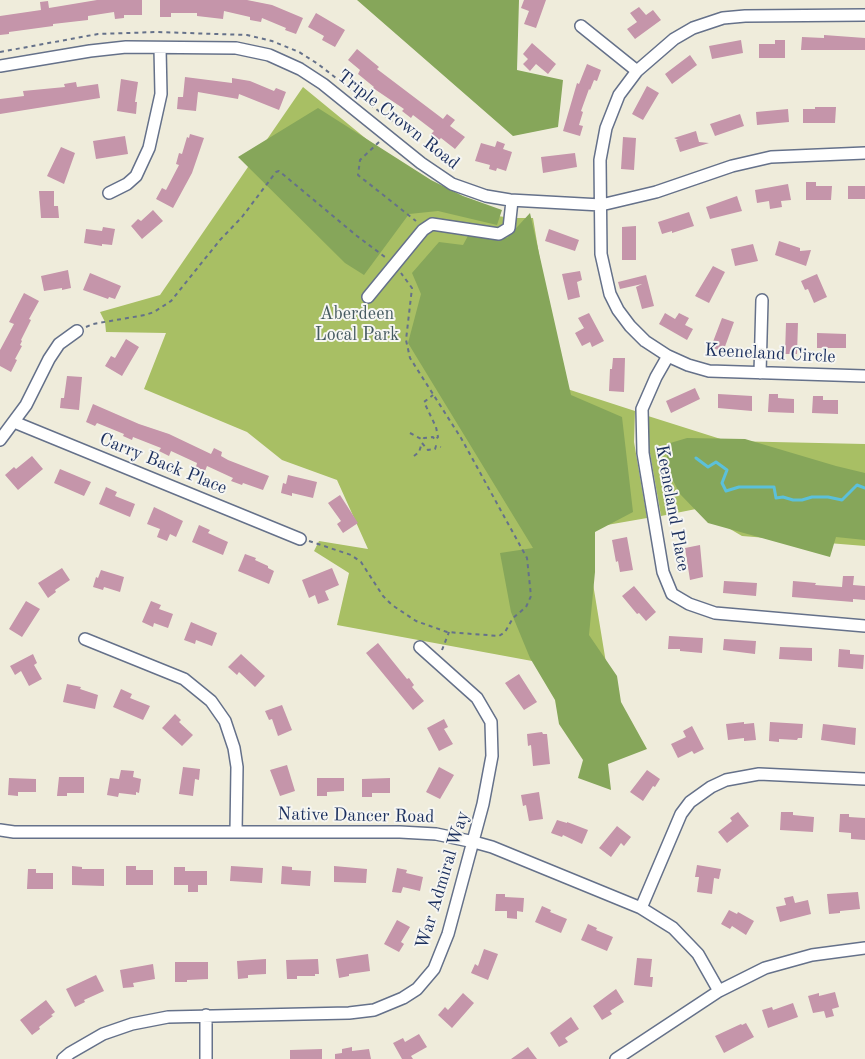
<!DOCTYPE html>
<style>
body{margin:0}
canvas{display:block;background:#efecdb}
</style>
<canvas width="865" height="1059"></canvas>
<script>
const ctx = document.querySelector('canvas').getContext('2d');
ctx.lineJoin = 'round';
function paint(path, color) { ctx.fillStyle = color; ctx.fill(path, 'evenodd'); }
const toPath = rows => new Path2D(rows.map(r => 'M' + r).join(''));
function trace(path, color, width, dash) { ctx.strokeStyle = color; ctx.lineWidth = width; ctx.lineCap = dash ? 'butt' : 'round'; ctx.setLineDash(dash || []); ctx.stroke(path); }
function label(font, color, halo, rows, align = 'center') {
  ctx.font = font + ' "Old Standard TT",serif'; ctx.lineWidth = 4; ctx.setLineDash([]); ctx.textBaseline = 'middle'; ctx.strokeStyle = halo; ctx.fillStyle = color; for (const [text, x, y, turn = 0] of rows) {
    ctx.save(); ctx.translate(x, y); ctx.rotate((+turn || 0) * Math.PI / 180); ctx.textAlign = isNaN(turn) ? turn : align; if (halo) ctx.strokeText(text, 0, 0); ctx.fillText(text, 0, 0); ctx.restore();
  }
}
const green = toPath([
 [303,87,420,183,485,214,511,218,533,218,561,387,635,411,634,442,647,518,584,529,608,675,337,625,349,573,314,551,319,541,368,549,337,480,282,460,247,432,144,389,166,333,106,332,105,322,100,312,160,295],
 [648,416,727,441,865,444,865,546,742,536,696,509,661,516,647,436]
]);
const forest = toPath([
 [357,0,519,0,517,70,563,80,558,127,513,136],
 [318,108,431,180,463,196,502,210,497,225,438,211,409,214,364,275,345,263,238,157],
 [530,213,571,395,622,417,633,512,595,532,595,572,589,635,617,676,621,702,647,749,608,764,611,790,578,778,583,760,559,724,555,700,530,658,511,612,500,553,533,548,408,343,421,294,412,273,439,242,463,245,469,234,507,238],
 [687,438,745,439,836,466,865,473,865,540,836,537,830,557,708,523,680,494,667,469,667,444]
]);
const stream = toPath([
 [696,458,708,467,716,462,727,470,722,483,726,491,739,487,774,487,776,498,783,497,793,500,802,500,812,497,828,497,842,500,857,485,865,488]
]);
const building = toPath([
 [97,0,142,0,142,15,124,15,124,18,115,19,114,12,88,16,88,20,53,24,53,26,9,32,9,34,0,35,0,16,41,10,40,2,48,1,49,8],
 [160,0,247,0,272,5,303,18,296,34,285,30,286,28,262,18,261,22,250,20,250,17,224,11,223,19,197,16,197,13,171,13,171,17,160,17],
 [524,0,546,0,536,28,524,24,529,11,521,8],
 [639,7,646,15,653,10,661,20,635,39,627,29,637,22,630,13],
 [316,13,345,30,335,47,322,40,324,36,308,27],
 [824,35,865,38,865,50,801,50,802,37,824,38],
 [741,40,743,53,712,59,709,46],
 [775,40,785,40,785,58,759,58,759,44,775,44],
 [532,43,556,64,548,74,536,64,530,71,523,64,528,59,523,54],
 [357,49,379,67,377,69,443,119,447,114,455,120,450,126,465,137,455,149,441,138,439,140,431,134,434,131,413,115,411,118,402,111,404,109,373,88,374,87,358,74,360,70,348,60],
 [690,55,697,65,672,84,665,74],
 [587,64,601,70,597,81,594,80,590,90,589,89,581,111,583,112,579,125,583,126,580,136,563,131,577,83,579,84],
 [185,77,232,83,232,78,250,81,274,91,276,88,286,92,279,110,239,94,238,99,198,92,196,111,177,109,178,97,183,97],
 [121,79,138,82,135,102,137,102,136,114,117,111],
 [76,82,77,87,98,84,100,98,0,114,0,99,24,96,23,91,65,87,64,84],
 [647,86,659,93,643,120,632,114],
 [815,107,836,107,835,123,803,123,803,109,815,109],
 [788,109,789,122,757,125,756,112],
 [740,114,744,126,715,136,710,124],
 [696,131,699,142,709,143,680,152,676,140,678,140,674,138],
 [190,134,204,138,192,173,173,208,156,199,162,188,166,190,179,165,176,164,179,153,182,154,187,137,189,138],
 [125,136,128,154,96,159,93,141],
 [623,137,636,138,634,170,621,169],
 [497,141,505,144,503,149,512,152,506,171,497,168,496,171,489,169,490,165,475,161,481,143,495,147],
 [61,147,75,153,64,184,47,176],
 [575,153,577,167,543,173,541,157],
 [806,182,816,182,816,186,832,186,831,200,806,200],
 [788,184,791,200,781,201,782,207,770,209,769,201,757,203,755,190],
 [848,186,865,186,865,199,848,199],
 [39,191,54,191,54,206,58,206,59,218,41,218],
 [737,196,742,211,710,219,706,207],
 [153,210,163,221,142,239,131,226,138,219,141,221],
 [689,212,694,226,672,233,672,231,662,234,658,222],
 [636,226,636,260,622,260,622,227],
 [103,227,115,229,112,245,102,244,102,246,84,243,86,229,102,231],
 [549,229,579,240,575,251,545,241],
 [779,241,800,248,800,251,811,250,806,266,775,255],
 [753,244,758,261,735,266,731,249],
 [713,266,725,272,709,303,695,296],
 [68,270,71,288,62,290,62,288,44,291,41,276],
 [580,271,582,280,577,282,580,297,568,300,562,274],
 [90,273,121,286,115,299,109,297,108,299,83,290],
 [817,274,827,297,814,303,808,289,805,290,801,281],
 [646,275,654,306,642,309,636,287,642,284,620,289,618,282],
 [24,293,39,301,29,319,31,320,21,340,22,341,20,345,22,346,15,359,17,360,11,372,0,366,0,350,14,324,9,322],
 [589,313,604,341,592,347,590,342,582,346,575,333,584,328,578,318],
 [665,313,675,319,679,313,689,318,685,325,693,329,687,340,659,324],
 [722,318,734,322,723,352,711,347],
 [786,323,798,323,797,354,785,354],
 [817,333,846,334,846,348,817,348],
 [126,339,139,347,122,376,105,366,111,356,115,358],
 [613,358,625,358,624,392,609,391,610,369,612,369],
 [67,376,82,377,79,410,60,408,61,398,64,398],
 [695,388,700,399,671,413,666,401],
 [718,394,752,396,752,411,718,408],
 [769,394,778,394,778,398,794,399,794,413,768,412],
 [813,396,823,396,823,400,838,400,838,414,812,413],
 [93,404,139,424,169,434,211,454,214,448,222,452,221,456,228,460,269,476,263,490,243,483,242,485,231,481,233,478,207,466,205,471,196,467,197,463,171,451,169,456,159,451,161,448,133,437,132,440,123,436,124,434,97,423,95,426,86,422],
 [32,456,43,469,18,490,5,475,14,467,16,469],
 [60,469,91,482,84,496,54,483],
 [288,475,317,482,313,498,292,493,292,496,281,493,283,483,286,484],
 [106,487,117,492,115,496,135,504,130,517,99,504],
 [340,495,358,523,343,533,337,524,341,521,328,503],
 [154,507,183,521,176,537,170,534,167,541,157,537,160,529,147,524],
 [199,525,210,530,208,533,228,542,223,555,192,542],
 [627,537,633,570,620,572,618,561,616,562,612,540],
 [700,545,703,577,690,580,685,548],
 [245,554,256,558,255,560,268,566,268,568,274,571,269,584,238,571],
 [62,568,70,580,55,590,56,592,48,598,38,583],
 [332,568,339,585,325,591,329,600,318,604,315,595,309,598,302,580],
 [101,570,124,577,120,592,104,587,103,590,93,587,96,577,98,578],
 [843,576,854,576,853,585,865,586,865,600,853,599,853,602,792,597,793,581,816,583,815,585,842,587],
 [724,581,757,583,756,596,723,593],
 [634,586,656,612,646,621,639,613,637,614,622,596],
 [26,601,40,609,22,637,9,629],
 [151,601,161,605,159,609,173,614,168,628,154,623,153,627,142,622],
 [191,622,217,633,212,646,196,640,195,644,184,640],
 [669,636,703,638,702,653,680,651,680,649,668,649],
 [724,639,756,641,755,654,723,650],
 [378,643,407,679,409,678,414,685,412,687,424,701,413,710,366,653],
 [780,647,812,648,812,661,779,659],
 [839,649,850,650,850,654,864,655,863,669,838,667],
 [33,654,37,663,34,665,42,679,29,686,21,671,15,675,10,666],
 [241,654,265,676,255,687,239,672,237,675,228,667],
 [519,674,537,702,524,710,505,683],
 [67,684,81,687,80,689,98,695,95,709,63,702],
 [121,689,132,694,130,698,150,706,143,720,113,707],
 [282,705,292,730,278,736,272,719,269,720,265,711],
 [175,714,181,720,179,722,193,735,182,746,162,728],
 [444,719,448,727,444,729,453,744,439,751,427,728],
 [744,722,744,724,754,723,756,740,744,741,744,738,728,740,726,724],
 [770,722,803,724,802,738,798,738,797,740,779,739,779,742,769,741],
 [823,724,856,728,855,745,821,740],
 [692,726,704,749,694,754,692,751,678,758,671,744,686,737,683,731],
 [542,732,543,734,547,734,550,764,533,766,531,745,528,746,527,734],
 [287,765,295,791,280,796,270,770],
 [183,767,200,769,199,780,195,779,193,796,179,794],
 [439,767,454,775,440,799,426,792],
 [121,770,134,771,133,777,141,779,139,793,136,792,136,795,119,793,118,797,107,795,110,778,119,779],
 [647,770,660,779,655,787,653,786,643,801,630,792],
 [59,777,84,777,84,793,67,793,67,796,57,796],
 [9,778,36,779,36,792,18,792,18,796,8,795],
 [317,778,344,778,344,791,327,792,327,796,317,796],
 [390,778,390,793,372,793,372,797,362,797,362,779],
 [539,792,543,819,529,821,526,805,523,806,521,795],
 [738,812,749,826,727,843,718,832,732,821,730,818],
 [781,812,793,812,793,815,814,817,813,832,780,830],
 [840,814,849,814,849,817,865,818,865,840,851,839,851,833,839,832],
 [557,820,567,823,567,822,588,830,582,844,563,835,562,837,551,833],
 [617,826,631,837,624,846,621,843,611,857,599,848],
 [697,865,721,869,719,879,714,878,712,894,697,892,699,877,695,877],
 [72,866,82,867,82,869,104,869,104,886,72,885],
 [126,866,136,866,136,870,153,870,153,885,126,885],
 [231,866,263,868,262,883,230,881],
 [282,866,292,867,292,870,311,871,310,886,281,884],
 [334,866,367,869,366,883,334,882],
 [174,867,185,867,185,871,207,871,207,885,198,885,198,892,188,892,188,885,174,885],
 [397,868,407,870,406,873,423,877,420,891,403,887,401,893,392,892],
 [28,869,36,869,36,873,53,873,53,889,27,889],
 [858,892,860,909,840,911,840,913,829,914,827,894],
 [496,894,505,894,505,897,524,898,523,912,517,911,517,919,507,918,507,911,495,911],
 [793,896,795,903,808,900,811,914,780,922,776,907,786,905,784,898],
 [542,906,551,910,550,912,567,919,561,933,535,922],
 [729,910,737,914,738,912,754,921,746,935,732,926,730,929,721,924],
 [397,920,410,927,401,942,404,944,399,952,384,944],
 [588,924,597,928,596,930,613,937,607,951,581,940],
 [484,949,498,954,488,980,471,973,475,964,478,966],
 [368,954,370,971,349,974,349,976,339,978,336,959],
 [637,958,652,959,650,977,653,977,652,987,634,985],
 [266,959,266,974,248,975,248,978,238,979,237,961],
 [318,959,319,974,315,974,315,976,297,976,297,979,287,979,286,960],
 [175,962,208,962,208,979,187,980,187,982,175,982],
 [153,964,155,979,133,983,134,987,123,988,120,970],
 [96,975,104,991,84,1000,85,1002,75,1007,66,989],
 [616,989,624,1002,610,1011,612,1014,602,1020,593,1006],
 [835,992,839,1007,832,1009,834,1016,826,1018,824,1011,813,1013,808,996,819,993,819,996],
 [463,993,474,1003,452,1028,438,1015,445,1007,448,1010],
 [46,1000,55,1012,51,1015,53,1016,39,1027,40,1029,32,1035,20,1020],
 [793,1003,798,1017,768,1028,762,1010,772,1007,773,1010],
 [571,1017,579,1029,565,1038,568,1042,559,1047,550,1033],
 [746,1023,754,1037,724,1053,715,1036,741,1024,742,1025],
 [419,1034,427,1047,411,1056,413,1059,402,1059,393,1043,403,1038,405,1042],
 [352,1047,352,1051,369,1049,371,1059,335,1059,335,1054,342,1053,342,1049],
 [528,1047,537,1059,511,1059],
 [322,1049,322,1059,290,1059,290,1050]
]);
const path = toPath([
 [0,52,98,34,157,32,247,35,272,41,299,52,318,64,398,126],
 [379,142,360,160,358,175,416,221],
 [86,327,93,324,145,315,154,312,171,301,220,240,242,217,276,172,279,171,357,236,385,257],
 [410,433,423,440,424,438,433,437,435,440,438,437,436,427,424,402,433,395],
 [422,443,428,450,435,449,436,446,441,447],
 [414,456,419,452,422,443],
 [309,541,351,555,361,562,383,596,392,605,416,621,447,632,499,636,505,632,513,618,526,607,531,596,527,558,461,438,410,358,406,340,412,288,401,273],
 [442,650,449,632]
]);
const minor = toPath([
 [865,15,745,16,723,18,693,28,674,39,637,71,619,95,606,128,600,160,601,254,610,294,618,310,630,326,645,341,668,356,688,365,709,371,865,376],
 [581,26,637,71],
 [0,66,90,51,126,47,236,48,269,55,300,69,323,84,421,163,452,184,486,196,510,200,601,205,656,192,732,166,771,157,865,153],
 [109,193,127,184,136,176,149,148,161,94,160,48],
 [368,297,423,230,432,224,499,234,509,228,512,201],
 [668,356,656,377,642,409,643,453,663,572,672,594,689,604,715,613,865,626],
 [760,373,762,300],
 [14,422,300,539],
 [0,440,26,405,49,359,59,344,77,331],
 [85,639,184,679,211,701,225,721,234,748,237,767,236,832],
 [0,830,14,832,400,832,436,834,474,842,492,847,641,908,673,928,698,954,719,991],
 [641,908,681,814,690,802,711,787,726,780,759,774,865,779],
 [206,1015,206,1059],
 [63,1059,70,1053,103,1034,132,1024,168,1017,349,1013,374,1010,403,998,417,989,434,969,448,934,483,804,492,756,491,722,477,698,420,647],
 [616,1059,719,991,765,968,812,955,865,948]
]);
const streetNames = [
 ["Triple Crown Road",398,120,38],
 ["Keeneland Circle",770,354,3],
 ["Carry Back Place",163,464,22],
 ["Keeneland Place",672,508,80],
 ["Native Dancer Road",356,816,1],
 ["War Admiral Way",443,880,-73]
];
const parkNames = [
 ["Aberdeen",357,314],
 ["Local Park",357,335]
];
paint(green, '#a8bf64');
paint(forest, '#86a65a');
trace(stream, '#5cc0da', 3);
paint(building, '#c595aa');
trace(minor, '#65718a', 14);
trace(path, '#65718a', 2, [4, 4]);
trace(minor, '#fff', 11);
label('18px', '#1b2f5e', '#f6f6f2', streetNames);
label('18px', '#455a60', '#f6f6f2', parkNames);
</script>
